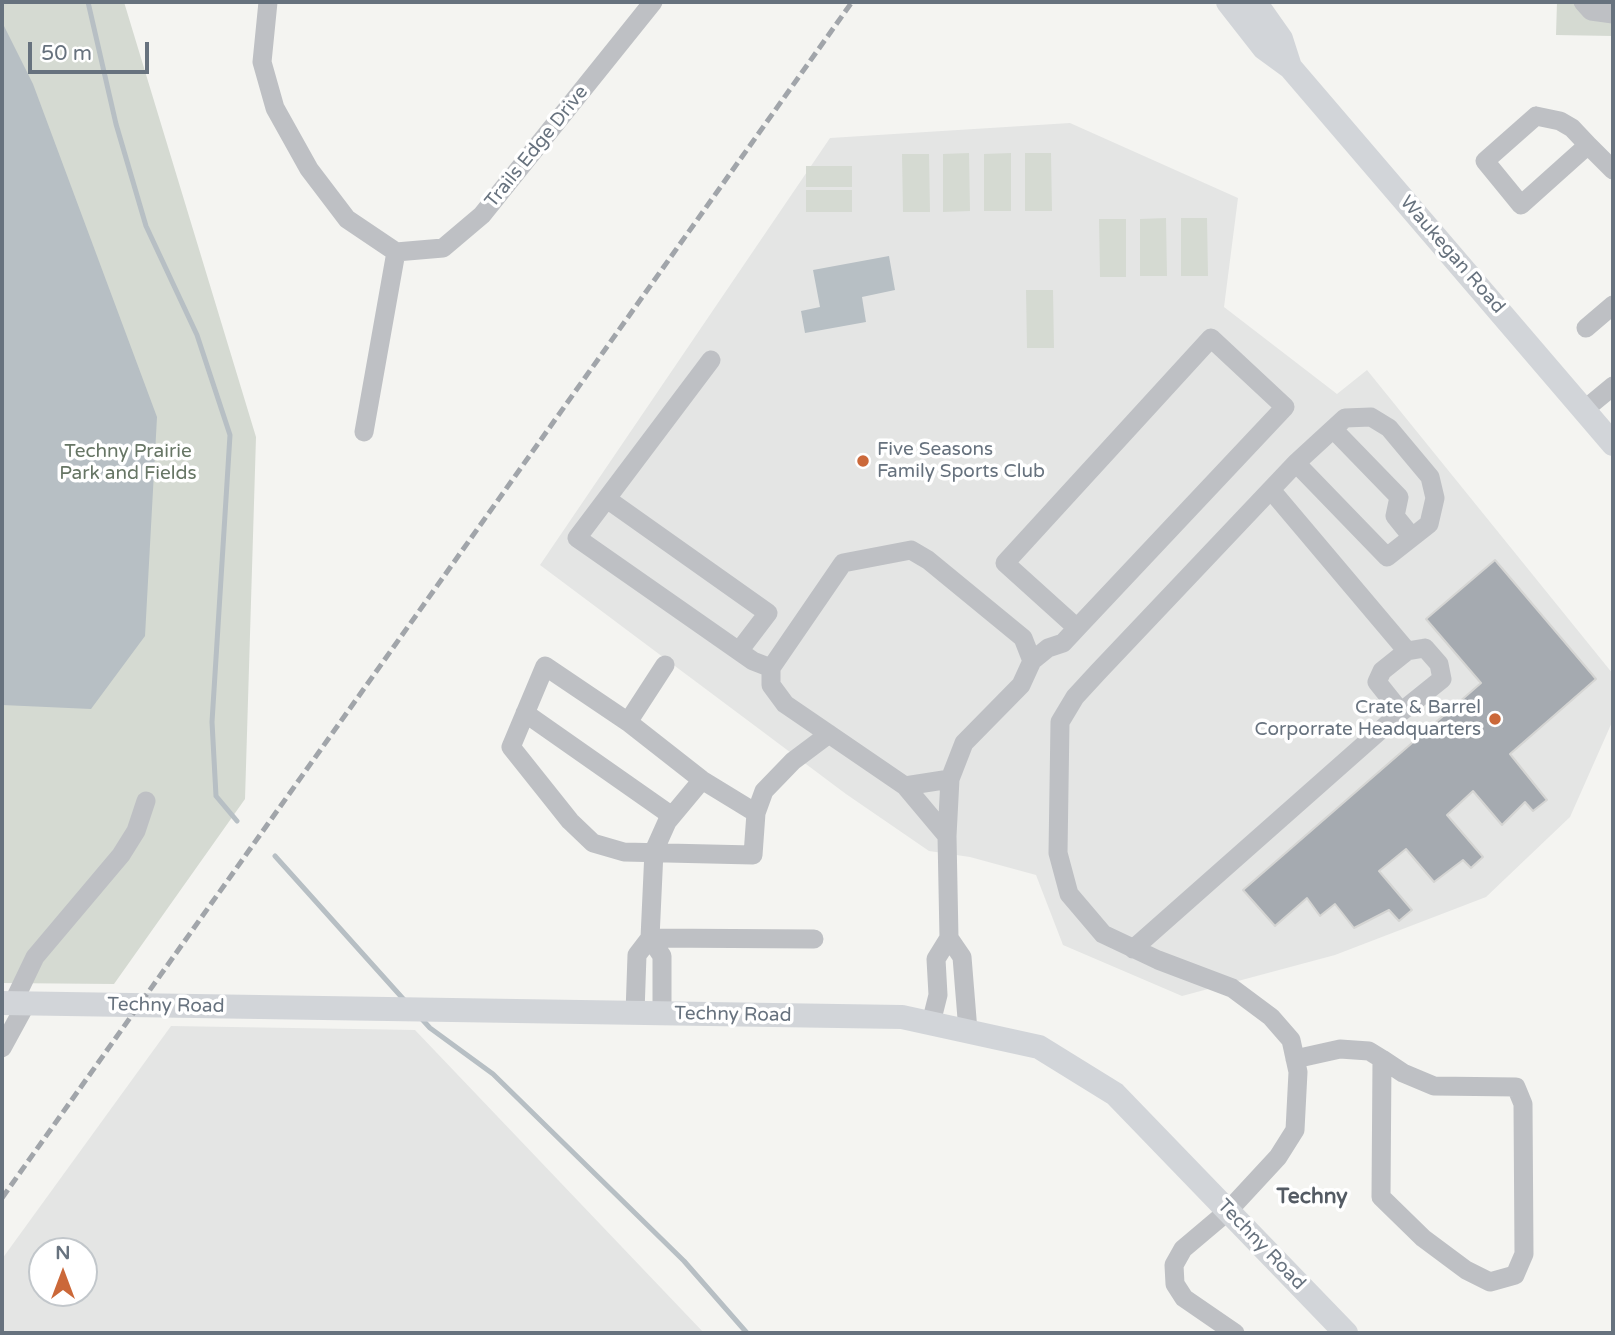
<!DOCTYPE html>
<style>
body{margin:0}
#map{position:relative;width:1615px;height:1335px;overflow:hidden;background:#f4f4f1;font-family:"Varela Round",sans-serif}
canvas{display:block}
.frame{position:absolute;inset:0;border:4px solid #67727e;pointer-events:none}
.north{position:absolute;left:28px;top:1237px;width:70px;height:70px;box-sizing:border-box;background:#fff;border:2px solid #c2c7cb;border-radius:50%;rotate:0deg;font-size:19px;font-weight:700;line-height:28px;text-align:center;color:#67727e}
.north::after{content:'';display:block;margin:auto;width:24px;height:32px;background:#cb6839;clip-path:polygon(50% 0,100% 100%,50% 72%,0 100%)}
.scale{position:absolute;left:28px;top:42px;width:121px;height:32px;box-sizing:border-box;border:4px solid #67727e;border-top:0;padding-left:9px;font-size:21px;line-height:24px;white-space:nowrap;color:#67727e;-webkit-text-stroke:5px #fff;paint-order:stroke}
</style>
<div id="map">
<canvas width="1615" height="1335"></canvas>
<div class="frame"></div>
<div class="north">N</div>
<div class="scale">50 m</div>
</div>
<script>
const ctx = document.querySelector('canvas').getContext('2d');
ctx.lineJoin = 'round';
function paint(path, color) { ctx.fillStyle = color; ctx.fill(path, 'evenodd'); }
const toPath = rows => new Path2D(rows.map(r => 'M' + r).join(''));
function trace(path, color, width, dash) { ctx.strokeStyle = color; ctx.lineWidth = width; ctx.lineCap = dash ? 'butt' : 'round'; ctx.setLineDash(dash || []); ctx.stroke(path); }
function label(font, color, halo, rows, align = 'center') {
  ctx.font = font + ' "Varela Round",sans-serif'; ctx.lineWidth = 7; ctx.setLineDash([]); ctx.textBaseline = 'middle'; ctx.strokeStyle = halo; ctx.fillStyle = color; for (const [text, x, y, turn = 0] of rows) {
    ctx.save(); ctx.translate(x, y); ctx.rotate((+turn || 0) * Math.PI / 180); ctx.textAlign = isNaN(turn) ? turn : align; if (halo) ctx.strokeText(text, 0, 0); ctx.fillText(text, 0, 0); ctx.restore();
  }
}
const built = toPath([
 [1070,123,1238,198,1224,307,1337,394,1367,370,1613,674,1613,720,1570,817,1486,897,1335,955,1182,996,1063,945,1036,875,970,857,929,851,846,794,540,565,830,138],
 [171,1026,415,1030,704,1333,2,1333,2,1259],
 [42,1251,84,1251,84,1293,42,1293]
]);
const green = toPath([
 [2,2,124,2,256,437,245,799,114,984,2,983],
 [1557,2,1613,2,1613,36,1556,35],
 [969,153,970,211,943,212,943,154],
 [1011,153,1011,211,984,211,984,154],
 [1025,153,1051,153,1052,211,1025,211],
 [902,154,929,154,930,212,903,212],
 [806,166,852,166,852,187,806,187],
 [806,190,852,190,852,212,806,212],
 [1166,218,1167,276,1140,276,1140,219],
 [1181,218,1207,218,1208,276,1181,276],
 [1099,219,1126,219,1126,277,1100,277],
 [1026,290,1053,290,1054,348,1027,348]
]);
const water = toPath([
 [2,22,33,84,157,417,145,636,91,709,2,705],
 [889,256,895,290,862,297,866,322,805,333,801,311,820,307,813,270]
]);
const stream = toPath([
 [88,2,116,124,146,226,197,335,230,435,212,722,216,796,237,821],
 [275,856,406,1002],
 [420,1017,430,1028,493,1074,684,1261,747,1333]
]);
const building = toPath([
 [1495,560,1596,679,1510,754,1547,800,1533,811,1525,802,1502,825,1473,791,1447,815,1483,857,1471,868,1463,860,1434,882,1406,849,1379,871,1412,910,1399,921,1389,910,1354,928,1335,904,1320,916,1307,898,1275,926,1243,890,1481,683,1426,619,1495,560]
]);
const minor = toPath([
 [268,2,262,62,275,108,309,169,347,219,396,252,443,248,482,215,653,2],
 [1583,2,1591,11,1613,14],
 [1536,116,1560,121,1572,128,1588,145,1521,205,1485,161,1536,116],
 [1588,145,1613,170],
 [1586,328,1613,305],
 [711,360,577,538,753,661,771,668],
 [1584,410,1613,386],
 [1333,429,1399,497,1395,516,1412,537],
 [364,432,396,252],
 [1271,490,1407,651],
 [607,499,768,613,739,651],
 [1425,648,1439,664,1442,679,1401,712,1377,682,1382,671,1407,651,1425,648],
 [1032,661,1048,648,1063,643,1077,628,1285,407,1211,338,1005,563,1077,628],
 [525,713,672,816],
 [628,722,702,780,756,813,753,855,624,852,593,843,570,821,511,747,545,666,628,722,665,665],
 [905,786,785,704,771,685,771,668,843,563,911,550,928,560,1023,638,1032,661,1021,685,964,743,950,779,947,836,949,938],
 [756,813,764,791,793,761,829,734],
 [947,836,905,786,950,779],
 [650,938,814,939],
 [1133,949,1401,712],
 [13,1003,35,957,121,855,136,831,146,801],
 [635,1013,637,955,650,938],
 [662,1014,662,956,650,938,654,851,667,822,702,780],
 [931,1023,938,995,936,959,949,938,962,957,968,1031],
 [2,1048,26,1004],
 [1295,1059,1340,1049,1369,1051,1382,1059,1403,1073,1434,1086,1516,1087,1523,1104,1524,1254,1515,1275,1490,1282,1466,1270,1423,1238,1381,1197,1382,1059],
 [1235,1333,1184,1298,1175,1284,1174,1265,1183,1249,1228,1211,1278,1157,1295,1130,1298,1072,1291,1040,1271,1017,1232,988,1158,960,1103,934,1069,894,1058,853,1060,722,1075,697,1098,672,1296,463,1345,418,1371,417,1389,428,1430,477,1435,498,1429,524,1387,557,1296,463]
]);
const major = toPath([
 [1228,2,1264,48,1290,67,1613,444],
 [1255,2,1281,39,1290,67],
 [2,1003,902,1017,1039,1047,1115,1094,1346,1333]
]);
const rail = toPath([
 [2,1198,852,2]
]);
const markers = [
 [863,461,7,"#cb6839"],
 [1495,719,7,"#cb6839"]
];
const streetNames = [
 ["Trails Edge Drive",537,147,-51],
 ["Waukegan Road",1452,255,49],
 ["Techny Road",166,1006,1],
 ["Techny Road",733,1015,1],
 ["Techny Road",1261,1245,46]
];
const poiNames = [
 ["Five Seasons",877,450],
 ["Family Sports Club",877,472],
 ["Crate & Barrel",1481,708,"right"],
 ["Corporrate Headquarters",1481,730,"right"]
];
const parkNames = [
 ["Techny Prairie",128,452],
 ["Park and Fields",128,474]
];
const neighbourhoodNames = [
 ["Techny",1312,1197]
];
paint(built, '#e4e5e4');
paint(green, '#d5dad2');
paint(water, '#b7bfc4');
trace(stream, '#b7bfc4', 5);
paint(building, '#a5aab0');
trace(building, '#d5d5d3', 2);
trace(minor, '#bec0c4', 19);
trace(major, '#d2d5d9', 24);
trace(rail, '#a1a5aa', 5, [10, 5]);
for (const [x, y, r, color] of markers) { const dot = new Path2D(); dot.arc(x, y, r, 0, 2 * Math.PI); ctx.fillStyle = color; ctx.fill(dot); trace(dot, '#fff', 2.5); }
label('19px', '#67727e', '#fff', streetNames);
label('19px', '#67727e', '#fff', poiNames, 'left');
label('19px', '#677665', '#fff', parkNames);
label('bold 21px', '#545b64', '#fff', neighbourhoodNames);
</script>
